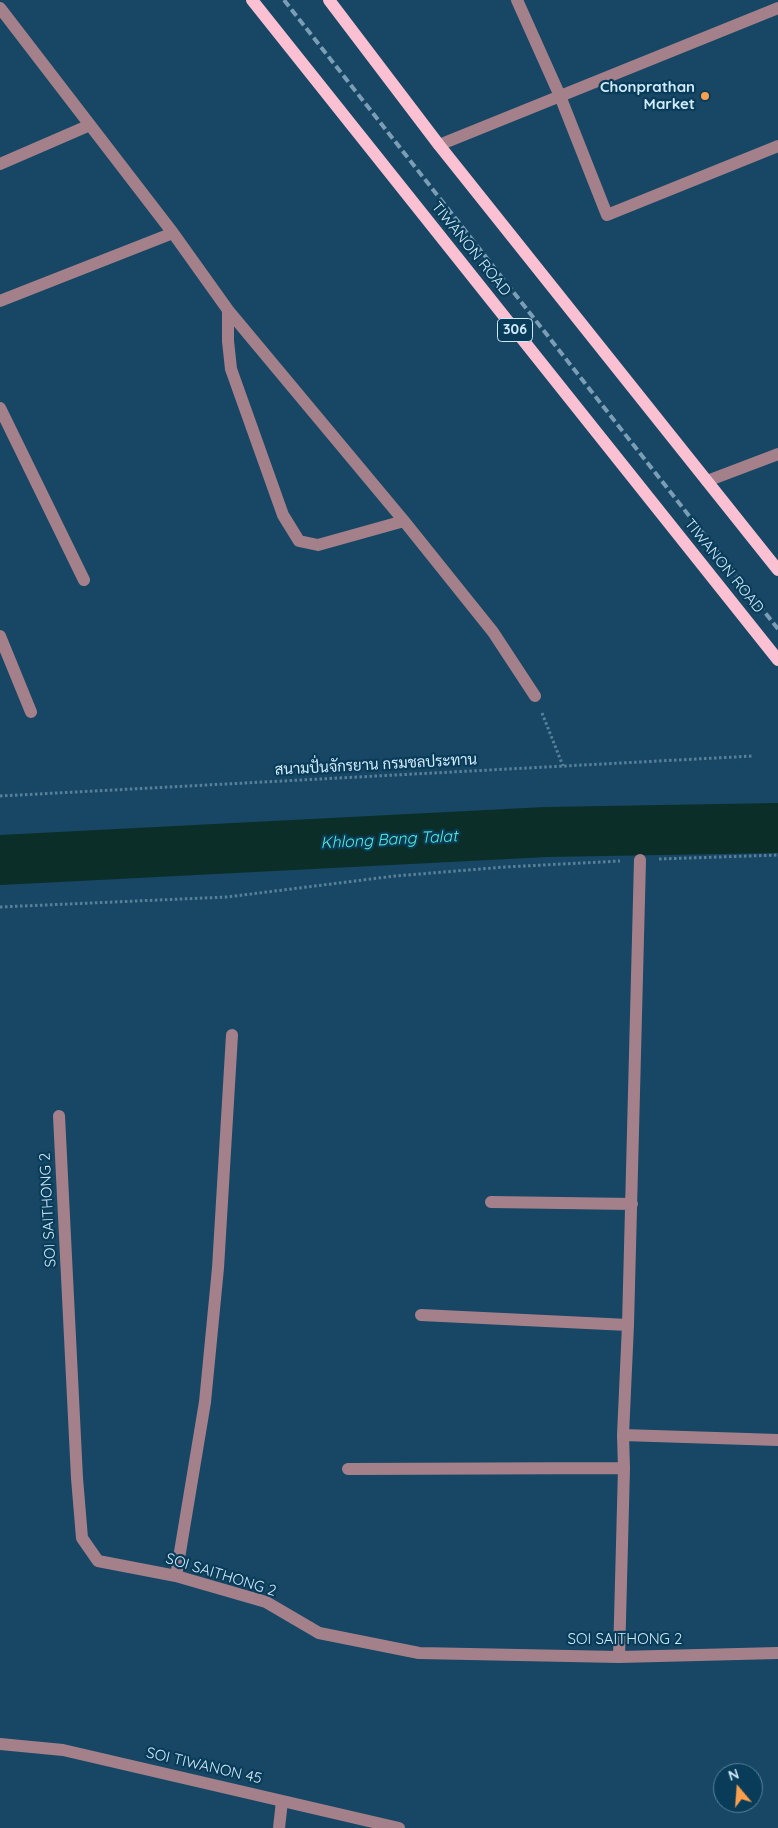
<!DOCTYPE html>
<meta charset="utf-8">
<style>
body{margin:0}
#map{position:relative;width:778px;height:1828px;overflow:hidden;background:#174764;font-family:Quicksand,sans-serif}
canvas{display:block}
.north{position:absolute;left:713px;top:1763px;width:50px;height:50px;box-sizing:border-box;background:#093c59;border:1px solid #59819a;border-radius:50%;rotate:342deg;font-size:14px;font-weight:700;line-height:20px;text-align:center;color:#d0e9fb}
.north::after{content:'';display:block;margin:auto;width:18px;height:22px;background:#fa9f4e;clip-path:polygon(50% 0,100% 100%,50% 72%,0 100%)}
</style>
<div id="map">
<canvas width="778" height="1828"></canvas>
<div class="north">N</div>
</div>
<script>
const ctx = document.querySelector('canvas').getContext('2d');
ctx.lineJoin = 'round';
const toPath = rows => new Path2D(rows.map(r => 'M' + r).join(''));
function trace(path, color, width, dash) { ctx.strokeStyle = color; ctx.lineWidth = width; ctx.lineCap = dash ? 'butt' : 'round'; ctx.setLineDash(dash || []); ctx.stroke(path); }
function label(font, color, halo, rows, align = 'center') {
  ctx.font = font + ' Quicksand,Sarabun,sans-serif'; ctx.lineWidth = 4.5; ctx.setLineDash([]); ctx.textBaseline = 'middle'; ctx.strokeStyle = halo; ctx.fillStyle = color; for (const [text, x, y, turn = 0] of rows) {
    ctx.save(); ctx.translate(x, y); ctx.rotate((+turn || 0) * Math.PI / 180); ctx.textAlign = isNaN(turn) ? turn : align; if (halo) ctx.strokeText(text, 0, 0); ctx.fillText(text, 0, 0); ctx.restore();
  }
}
const river = toPath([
 [0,860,546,832,778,828]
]);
const path = toPath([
 [542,713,563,766],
 [0,796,753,756],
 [659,859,778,855],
 [0,907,227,897,395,876,505,867,620,861]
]);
const minor = toPath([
 [517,0,560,96,607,215,778,146],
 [0,8,173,233,228,310,404,521,493,632,535,696],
 [439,145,778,8],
 [0,164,90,125],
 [0,301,173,233],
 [228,310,228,341,231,369,283,515,299,541,318,545,404,521],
 [0,408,84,580],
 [707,481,778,454],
 [0,636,31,712],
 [59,1116,77,1478,82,1538,98,1561,176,1576,266,1602,319,1633,419,1653,619,1657,778,1653],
 [491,1202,632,1204],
 [421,1315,628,1325],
 [623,1435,778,1440],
 [348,1469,624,1468],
 [176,1576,205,1402,218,1268,232,1035],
 [619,1657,624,1468,623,1435,628,1325,640,860],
 [0,1744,63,1750,399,1828],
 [279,1828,282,1801]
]);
const major = toPath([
 [252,0,778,660],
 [329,0,439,145,778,570]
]);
const rail = toPath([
 [284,0,778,629]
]);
const markers = [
 [705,96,5,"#fa9f4e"]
];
const shields = [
 [515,330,35]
];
const shieldNames = [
 ["306",515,330]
];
const poiNames = [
 ["Chonprathan",695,87],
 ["Market",695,104]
];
const streetNames = [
 ["TIWANON ROAD",471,249,51],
 ["TIWANON ROAD",724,566,51],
 ["สนามปั่นจักรยาน กรมชลประทาน",376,765,-3],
 ["SOI SAITHONG 2",48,1210,-93],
 ["SOI SAITHONG 2",221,1575,17],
 ["SOI SAITHONG 2",625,1639],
 ["SOI TIWANON 45",204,1766,13]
];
const waterNames = [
 ["Khlong Bang Talat",389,840,-3]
];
trace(river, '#0b2e28', 50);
trace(path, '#588099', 3, [2.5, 2.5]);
trace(minor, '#a4808b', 12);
trace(major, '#fbc1d2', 12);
trace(rail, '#7b9eb6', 4, [8, 4]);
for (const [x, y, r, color] of markers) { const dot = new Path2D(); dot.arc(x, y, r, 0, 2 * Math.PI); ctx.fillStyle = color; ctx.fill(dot); trace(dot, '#093c59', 2); }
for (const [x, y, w] of shields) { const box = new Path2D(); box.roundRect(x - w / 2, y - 11.5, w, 23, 4); ctx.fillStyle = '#093c59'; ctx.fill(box); trace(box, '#d0e9fb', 1); }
label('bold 14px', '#d0e9fb', null, shieldNames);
label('bold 15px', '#d0e9fb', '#093c59', poiNames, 'right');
label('15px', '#d0e9fb', '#093c59', streetNames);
label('italic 16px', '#57eed4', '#093c59', waterNames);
</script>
